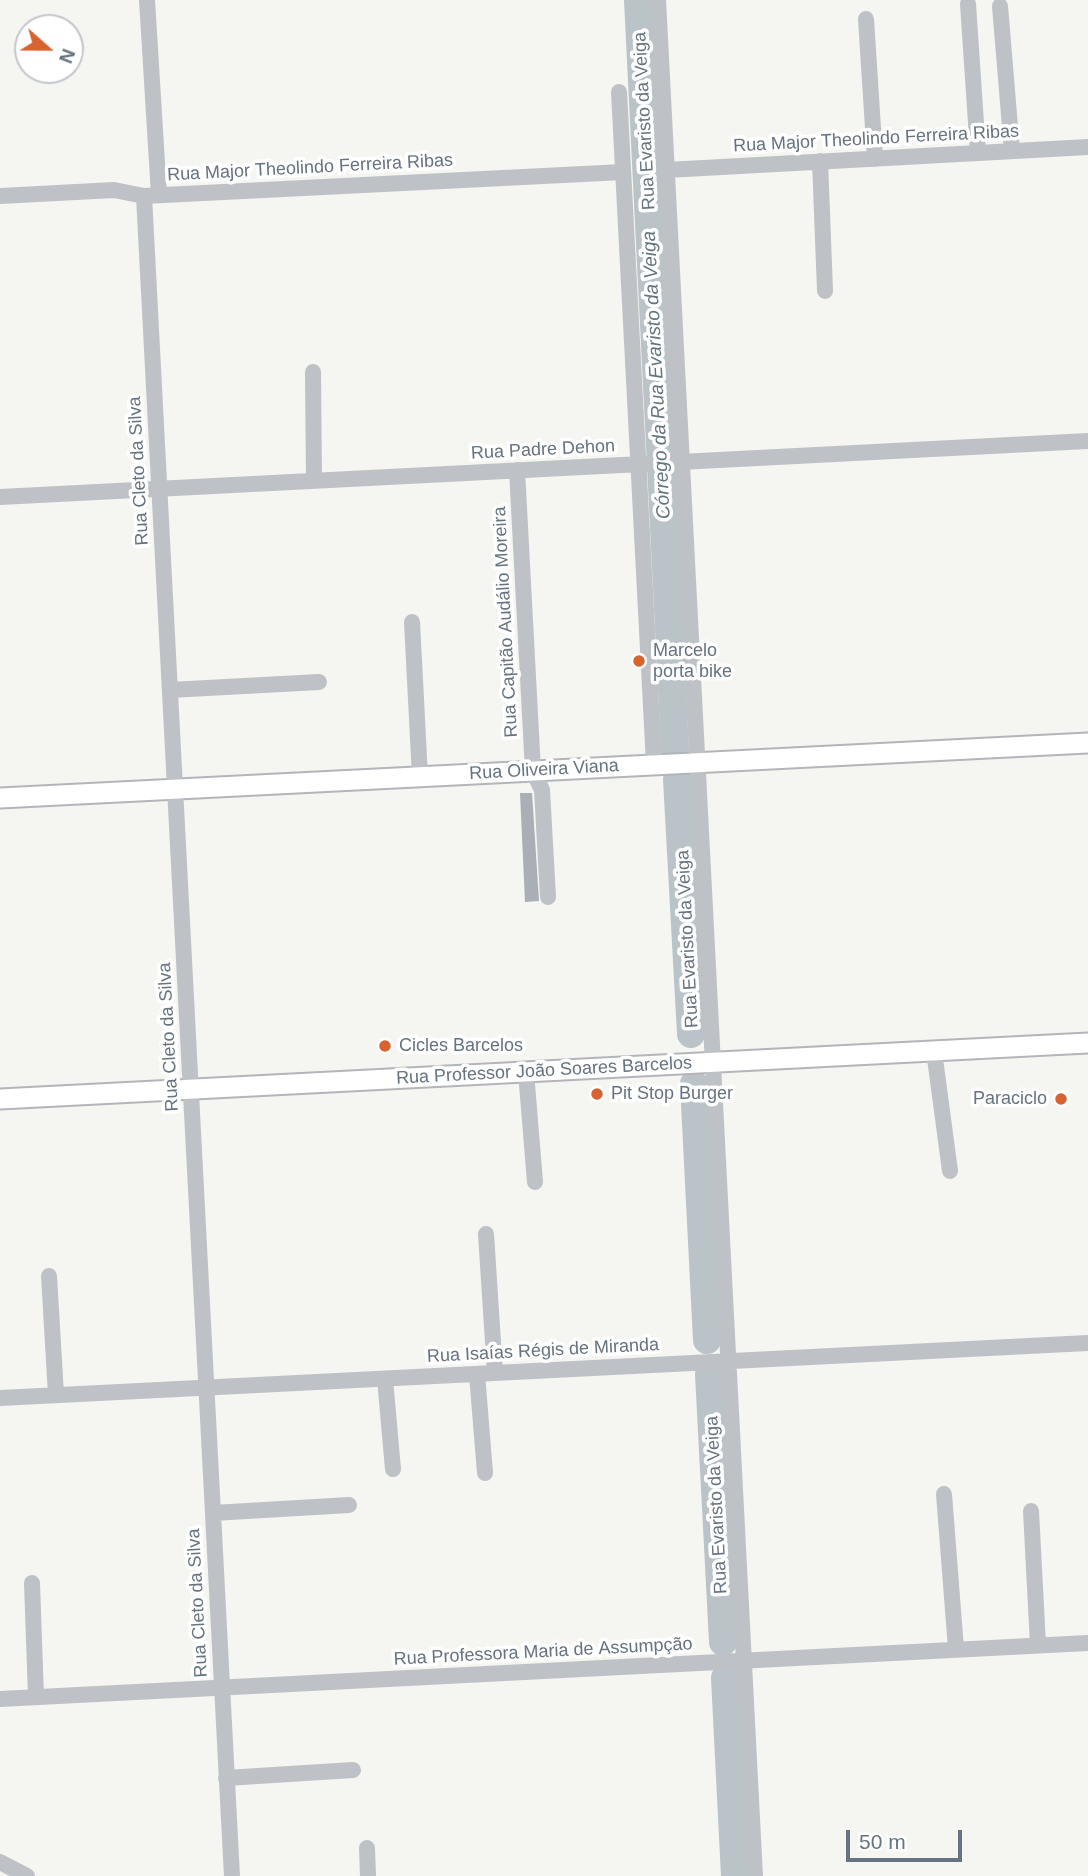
<!DOCTYPE html>
<meta charset="utf-8">
<style>
body{margin:0}
#map{position:relative;width:1088px;height:1876px;overflow:hidden;background:#f5f5f1;font-family:Helvetica,sans-serif}
canvas{display:block}
.north{position:absolute;left:14px;top:14px;width:70px;height:70px;box-sizing:border-box;background:#fff;border:2px solid #c2c7cc;border-radius:50%;rotate:111deg;font-size:19px;font-weight:700;line-height:28px;text-align:center;color:#667380}
.north::after{content:'';display:block;margin:auto;width:24px;height:32px;background:#d76330;clip-path:polygon(50% 0,100% 100%,50% 72%,0 100%)}
.scale{position:absolute;left:846px;top:1830px;width:116px;height:32px;box-sizing:border-box;border:4px solid #667380;border-top:0;padding-left:9px;font-size:21px;line-height:24px;white-space:nowrap;color:#667380;-webkit-text-stroke:5px #fff;paint-order:stroke}
</style>
<div id="map">
<canvas width="1088" height="1876"></canvas>
<div class="north">N</div>
<div class="scale">50 m</div>
</div>
<script>
const ctx = document.querySelector('canvas').getContext('2d');
ctx.lineJoin = 'round';
const toPath = rows => new Path2D(rows.map(r => 'M' + r).join(''));
function trace(path, color, width, dash) { ctx.strokeStyle = color; ctx.lineWidth = width; ctx.lineCap = dash ? 'butt' : 'round'; ctx.setLineDash(dash || []); ctx.stroke(path); }
function paint(path, color) { ctx.fillStyle = color; ctx.fill(path, 'evenodd'); }
function label(font, color, halo, rows, align = 'center') {
  ctx.font = font + ' Helvetica,sans-serif'; ctx.lineWidth = 7; ctx.setLineDash([]); ctx.textBaseline = 'middle'; ctx.strokeStyle = halo; ctx.fillStyle = color; for (const [text, x, y, turn = 0] of rows) {
    ctx.save(); ctx.translate(x, y); ctx.rotate((+turn || 0) * Math.PI / 180); ctx.textAlign = isNaN(turn) ? turn : align; if (halo) ctx.strokeText(text, 0, 0); ctx.fillText(text, 0, 0); ctx.restore();
  }
}
const river = toPath([
 [638,0,675,750],
 [677,779,691,1034],
 [694,1084,707,1340],
 [709,1374,723,1642],
 [725,1678,735,1876]
]);
const building = toPath([
 [520,793,532,793,539,901,525,902]
]);
const path = toPath([
 [640,185,654,185]
]);
const minor = toPath([
 [147,0,159,195],
 [658,0,755,1876],
 [968,4,978,153],
 [1000,6,1012,151],
 [866,19,875,159],
 [619,92,654,764],
 [820,161,825,291],
 [667,170,1088,147],
 [0,196,114,190,144,196,623,172],
 [144,196,232,1876],
 [313,372,314,481],
 [517,470,533,771,542,790,548,897],
 [0,497,1088,441],
 [412,622,420,777],
 [170,690,319,682],
 [934,1051,950,1171],
 [526,1072,535,1182],
 [486,1234,495,1373],
 [49,1276,56,1395],
 [477,1374,485,1473],
 [385,1379,393,1469],
 [0,1398,1088,1343],
 [944,1494,956,1649],
 [1031,1511,1038,1645],
 [213,1513,349,1505],
 [32,1583,36,1697],
 [0,1699,1088,1643],
 [226,1778,353,1770],
 [367,1848,368,1876],
 [0,1862,27,1876]
]);
const major = toPath([
 [0,798,1088,743],
 [0,1099,1088,1043]
]);
const markers = [
 [639,661,7,"#d76330"],
 [385,1046,7,"#d76330"],
 [597,1094,7,"#d76330"],
 [1061,1099,7,"#d76330"]
];
const streetNames = [
 ["Rua Evaristo da Veiga",645,121,-93],
 ["Rua Major Theolindo Ferreira Ribas",876,139,-3],
 ["Rua Major Theolindo Ferreira Ribas",310,168,-3],
 ["Rua Padre Dehon",543,450,-3],
 ["Rua Cleto da Silva",139,471,-93],
 ["Rua Capitão Audálio Moreira",506,622,-93],
 ["Rua Oliveira Viana",544,770,-3],
 ["Rua Evaristo da Veiga",688,939,-93],
 ["Rua Cleto da Silva",169,1037,-93],
 ["Rua Professor João Soares Barcelos",544,1071,-3],
 ["Rua Isaías Régis de Miranda",543,1351,-3],
 ["Rua Evaristo da Veiga",717,1505,-93],
 ["Rua Cleto da Silva",198,1603,-93],
 ["Rua Professora Maria de Assumpção",543,1652,-3]
];
const poiNames = [
 ["Marcelo",653,651],
 ["porta bike",653,672],
 ["Cicles Barcelos",399,1046],
 ["Pit Stop Burger",611,1094],
 ["Paraciclo",1047,1099,"right"]
];
const waterNames = [
 ["Córrego da Rua Evaristo da Veiga",657,375,-93]
];
trace(river, '#b9c3c8', 28);
paint(building, '#a9afb5');
trace(major, '#b2b5b9', 23);
trace(path, '#b8babd', 2.5, [3.5, 3.5]);
trace(minor, '#bec1c5', 16);
trace(major, '#fff', 19);
for (const [x, y, r, color] of markers) { const dot = new Path2D(); dot.arc(x, y, r, 0, 2 * Math.PI); ctx.fillStyle = color; ctx.fill(dot); trace(dot, '#fff', 2.5); }
label('18px', '#667380', '#fff', streetNames);
label('18px', '#667380', '#fff', poiNames, 'left');
label('italic 19px', '#62747e', '#fff', waterNames);
</script>
